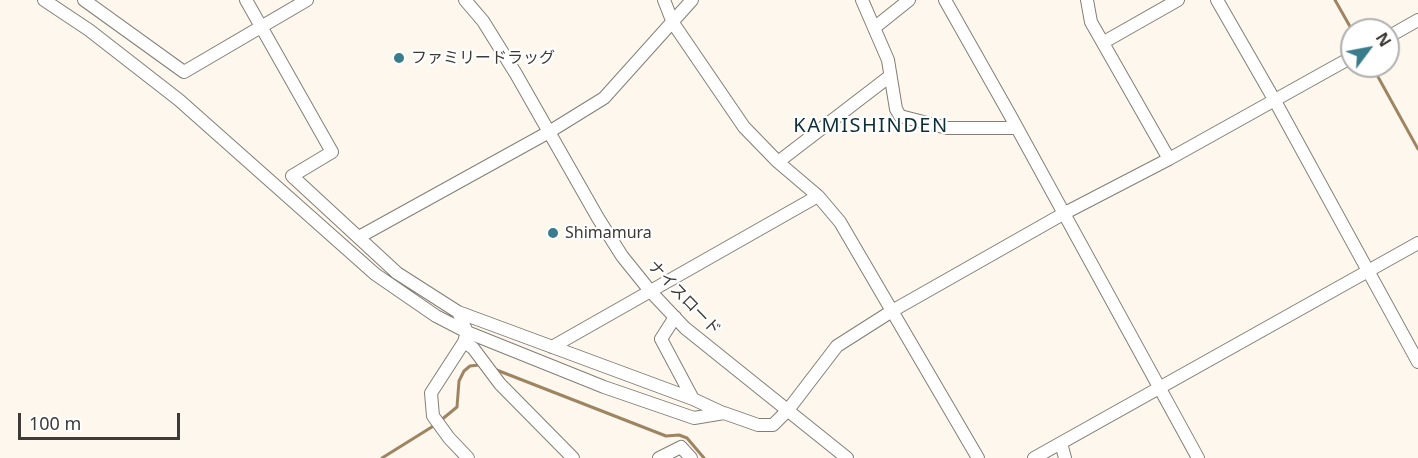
<!DOCTYPE html>
<meta charset="utf-8">
<style>
body{margin:0}
#map{position:relative;width:1418px;height:458px;overflow:hidden;background:#fdf7ed;font-family:"Noto Sans",sans-serif}
canvas{display:block}
.north{position:absolute;left:1340px;top:18px;width:60px;height:60px;box-sizing:border-box;background:#fff;border:2px solid #b1b0af;border-radius:50%;rotate:58deg;font-size:16px;font-weight:700;line-height:24px;text-align:center;color:#3d3a37}
.north::after{content:'';display:block;margin:auto;width:21px;height:27px;background:#397c8c;clip-path:polygon(50% 0,100% 100%,50% 72%,0 100%)}
.scale{position:absolute;left:18px;top:413px;width:162px;height:27px;box-sizing:border-box;border:3px solid #3d3a37;border-top:0;padding-left:8px;font-size:18px;line-height:21px;white-space:nowrap;color:#3d3a37;-webkit-text-stroke:4px #fff;paint-order:stroke}
</style>
<div id="map">
<canvas width="1418" height="458"></canvas>
<div class="north">N</div>
<div class="scale">100 m</div>
</div>
<script>
const ctx = document.querySelector('canvas').getContext('2d');
ctx.lineJoin = 'round';
const toPath = rows => new Path2D(rows.map(r => 'M' + r).join(''));
function trace(path, color, width, dash) { ctx.strokeStyle = color; ctx.lineWidth = width; ctx.lineCap = dash ? 'butt' : 'round'; ctx.setLineDash(dash || []); ctx.stroke(path); }
function label(font, color, halo, rows, align = 'center') {
  ctx.font = font + ' "Noto Sans","Noto Sans JP",sans-serif'; ctx.lineWidth = 4.5; ctx.setLineDash([]); ctx.textBaseline = 'middle'; ctx.strokeStyle = halo; ctx.fillStyle = color; for (const [text, x, y, turn = 0] of rows) {
    ctx.save(); ctx.translate(x, y); ctx.rotate((+turn || 0) * Math.PI / 180); ctx.textAlign = isNaN(turn) ? turn : align; if (halo) ctx.strokeText(text, 0, 0); ctx.fillText(text, 0, 0); ctx.restore();
  }
}
const stream = toPath([
 [1335,0,1352,30],
 [1372,66,1418,149],
 [494,369,666,436,679,435,687,438,704,458],
 [440,421,457,407,459,381,464,371,470,366,479,365],
 [382,458,435,425]
]);
const minor = toPath([
 [44,0,89,30,179,100,375,274,436,316,467,332,604,387,694,418,724,413,758,425,773,425,788,410,837,346,892,311,1063,214,1169,159,1352,57],
 [84,0,184,72,307,0],
 [246,0,332,152,292,176,397,273,458,312,467,332,464,342,431,393,433,416,449,438,468,458],
 [465,0,483,21,516,74,598,218,622,256,651,292,685,328,847,458],
 [664,0,673,23,744,127,778,162,818,196,840,222,978,458],
 [862,0,888,60,896,109,900,116,947,128,1017,128],
 [945,0,1010,115,1198,458],
 [1087,0,1091,22,1169,159],
 [1217,0,1275,101,1418,362],
 [874,28,909,0],
 [1388,37,1418,20],
 [1104,42,1178,0],
 [778,162,890,76],
 [359,237,549,132,604,98,692,0],
 [458,312,693,399,723,413],
 [675,317,661,339,693,399],
 [464,342,473,348,500,384,573,458],
 [552,347,818,196],
 [1061,443,1065,458],
 [659,458,681,447,691,458],
 [1034,458,1418,243]
]);
const markers = [
 [399,58,6,"#397c8c"],
 [553,233,6,"#397c8c"]
];
const poiNames = [
 ["ファミリードラッグ",411,58],
 ["Shimamura",565,233]
];
const streetNames = [
 ["ナイスロード",684,298,46]
];
const quarterNames = [
 ["KAMISHINDEN",871,126]
];
trace(stream, '#9d8562', 3);
trace(minor, '#847e76', 14);
trace(minor, '#fff', 12);
for (const [x, y, r, color] of markers) { const dot = new Path2D(); dot.arc(x, y, r, 0, 2 * Math.PI); ctx.fillStyle = color; ctx.fill(dot); trace(dot, '#fff', 2); }
label('16px', '#3d3a37', '#fff', poiNames, 'left');
label('16px', '#3d3a37', '#fff', streetNames);
ctx.letterSpacing = '1.5px';
label('20px', '#0e2f36', '#fff', quarterNames);
ctx.letterSpacing = '0px';
</script>
